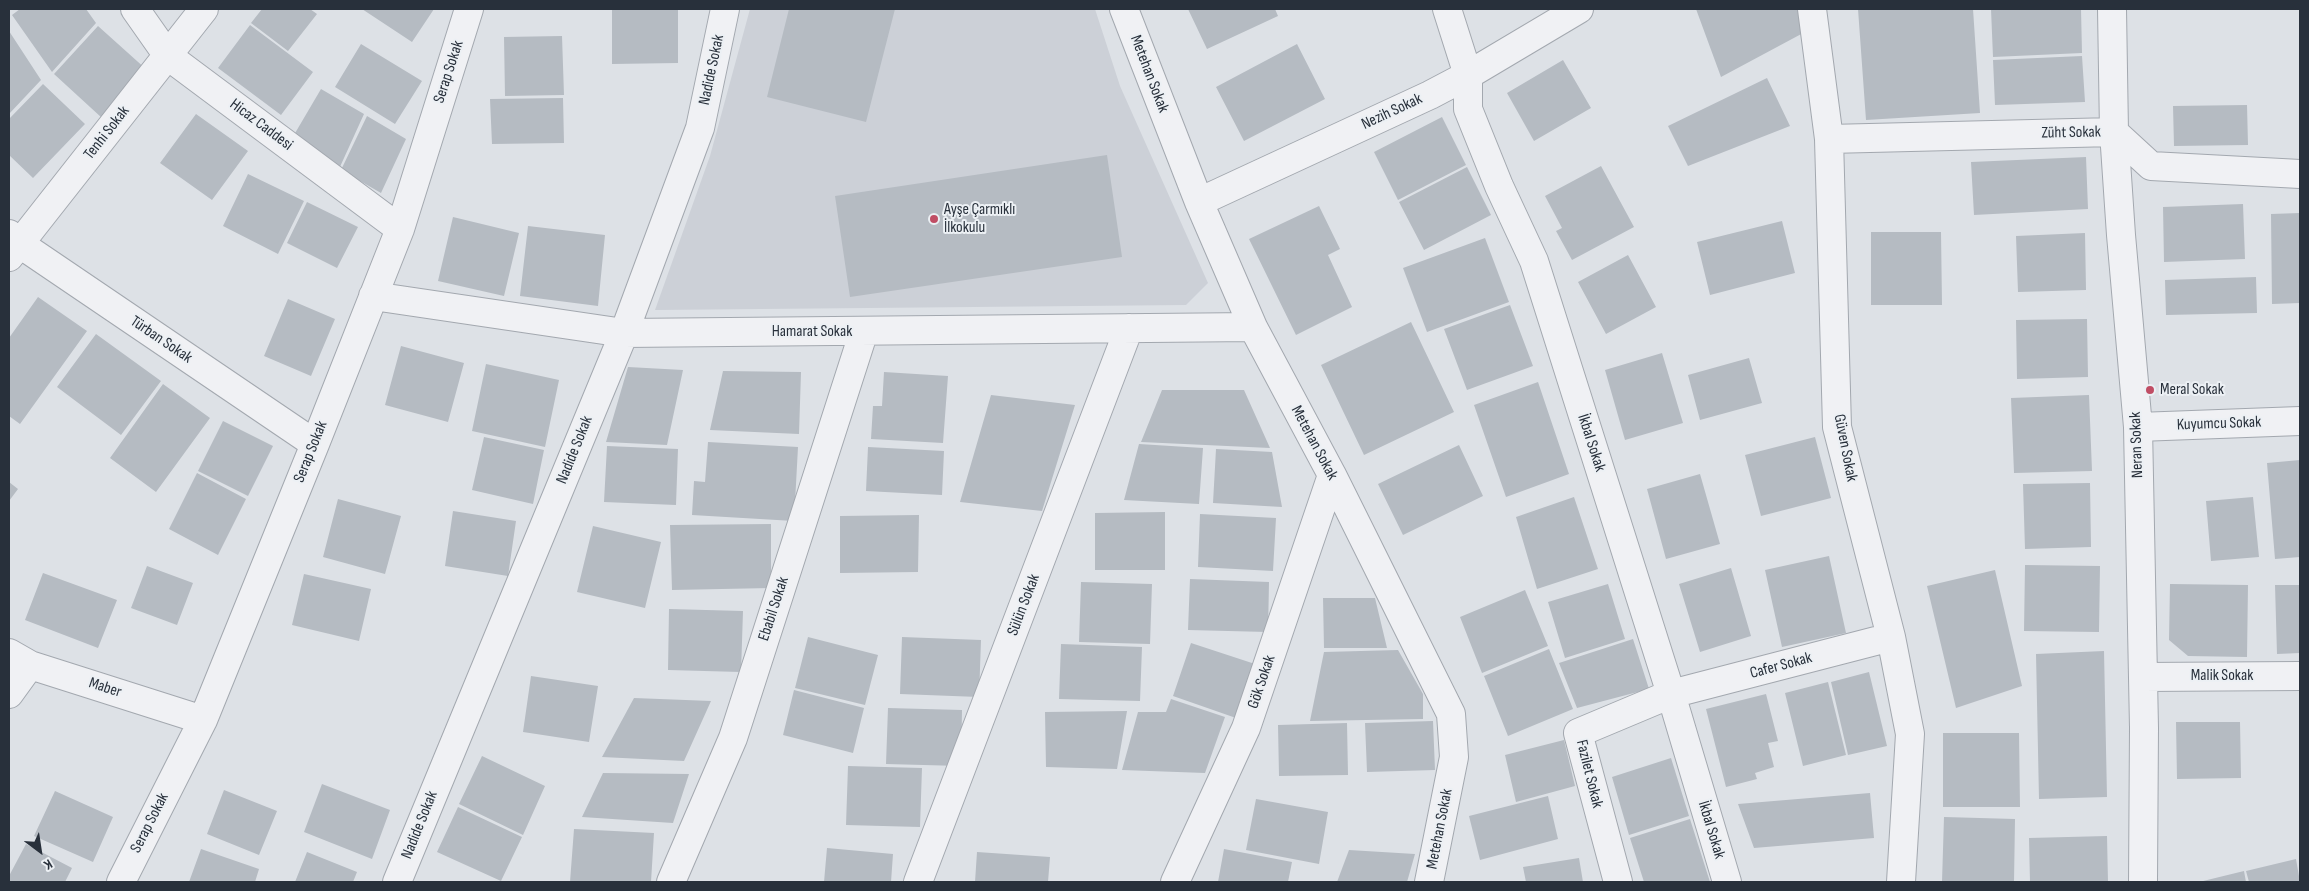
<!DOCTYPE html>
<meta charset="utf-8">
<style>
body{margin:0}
#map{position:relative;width:2309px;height:891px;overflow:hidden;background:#dde1e6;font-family:"Sofia Sans Condensed",sans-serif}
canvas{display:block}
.frame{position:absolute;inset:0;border:10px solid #28303b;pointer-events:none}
.north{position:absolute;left:15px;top:826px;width:50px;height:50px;-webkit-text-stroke:4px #ecf0f4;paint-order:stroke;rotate:149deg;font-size:14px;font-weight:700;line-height:20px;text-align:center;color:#28303b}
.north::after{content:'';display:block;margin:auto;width:18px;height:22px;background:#28303b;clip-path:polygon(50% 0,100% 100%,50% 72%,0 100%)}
</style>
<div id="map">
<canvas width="2309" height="891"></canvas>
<div class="frame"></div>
<div class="north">K</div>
</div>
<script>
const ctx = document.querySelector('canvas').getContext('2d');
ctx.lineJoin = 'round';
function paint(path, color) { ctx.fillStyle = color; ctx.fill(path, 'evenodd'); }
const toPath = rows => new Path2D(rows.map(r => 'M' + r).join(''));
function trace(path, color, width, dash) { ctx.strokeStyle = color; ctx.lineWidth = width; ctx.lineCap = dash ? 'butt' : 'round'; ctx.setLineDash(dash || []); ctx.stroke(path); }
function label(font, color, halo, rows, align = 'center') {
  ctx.font = font + ' "Sofia Sans Condensed",sans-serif'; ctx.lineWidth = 4; ctx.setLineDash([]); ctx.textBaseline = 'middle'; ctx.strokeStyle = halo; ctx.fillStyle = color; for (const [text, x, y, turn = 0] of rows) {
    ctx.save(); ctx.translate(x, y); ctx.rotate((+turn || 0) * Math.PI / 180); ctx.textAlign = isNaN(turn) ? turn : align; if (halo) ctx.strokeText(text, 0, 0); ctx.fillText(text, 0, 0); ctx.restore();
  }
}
const built = toPath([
 [750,9,1095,9,1120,86,1208,283,1186,305,655,310,710,156]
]);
const building = toPath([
 [20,9,86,9,96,23,52,72,12,15],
 [262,9,310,9,317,14,288,51,251,23],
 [362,9,434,9,412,42],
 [612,9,678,9,678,63,612,64],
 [789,9,895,9,866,122,767,97],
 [1188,9,1275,9,1278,16,1207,49],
 [1696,9,1799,9,1805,32,1721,77],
 [1858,9,1973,9,1980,113,1866,120],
 [1991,9,2081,9,2082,53,1993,57],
 [250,25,313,72,281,115,218,68],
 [98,26,147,70,102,118,54,74],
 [9,31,41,80,9,114],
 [562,36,564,95,505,96,504,37],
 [361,44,422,81,395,124,335,87],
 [1297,44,1325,99,1244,141,1216,87],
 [2082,56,2085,102,1995,105,1993,60],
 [1563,60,1591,108,1534,141,1507,93],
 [1767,78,1790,126,1688,166,1668,126],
 [43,84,85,124,33,178,9,155,9,119],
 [321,89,364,114,339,169,291,140],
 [563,98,564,143,492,144,490,99],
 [2247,105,2248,145,2174,146,2173,106],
 [196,114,248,151,212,200,160,163],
 [367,116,406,139,381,193,341,170],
 [1442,117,1466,165,1398,200,1374,152],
 [1107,155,1122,257,850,297,835,196],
 [2086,157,2088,209,1974,215,1971,162],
 [1601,166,1634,227,1572,260,1556,231,1562,228,1545,196],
 [1467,167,1491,215,1424,250,1399,202],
 [248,174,304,201,278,254,223,226],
 [307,202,358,227,337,268,287,243],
 [2243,204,2245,259,2164,262,2163,207],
 [1319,206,1340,249,1328,255,1352,307,1296,335,1249,239],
 [2300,213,2300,303,2272,304,2271,214],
 [453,217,519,233,504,296,438,281],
 [1782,221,1795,273,1710,295,1697,242],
 [528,226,605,235,598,306,520,296],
 [1871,232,1941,232,1942,305,1871,305],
 [2085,233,2086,290,2018,292,2016,236],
 [1485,238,1509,302,1427,332,1403,268],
 [1628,255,1656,307,1606,334,1578,282],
 [2256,277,2257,313,2166,315,2165,280],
 [38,297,87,331,20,424,9,416,9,338],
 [288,299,335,319,311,376,264,356],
 [1510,305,1533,366,1467,390,1444,329],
 [2087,319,2088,377,2017,379,2016,320],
 [1411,322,1454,412,1364,455,1321,365],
 [96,334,161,381,121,435,57,387],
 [401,346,464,363,448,422,385,405],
 [1662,353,1683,423,1625,440,1605,370],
 [1749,358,1762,403,1700,420,1688,375],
 [486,364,559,380,545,447,472,431],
 [628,367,683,370,667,445,606,442],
 [723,371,801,372,799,434,710,430],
 [884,372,948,376,943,443,871,439,873,406,882,406],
 [1538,382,1569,474,1506,497,1474,405],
 [163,384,210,418,156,492,110,458],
 [1162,390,1244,390,1270,448,1141,442],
 [991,395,1075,405,1042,511,960,502],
 [2089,395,2092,471,2014,473,2011,398],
 [223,421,273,446,248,496,198,471],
 [484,437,544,450,533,504,472,490],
 [1815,437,1831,498,1761,516,1745,455],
 [708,442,798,447,794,521,692,515,694,481,705,482],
 [1139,444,1203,448,1199,504,1124,500],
 [1459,445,1483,496,1403,535,1378,484],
 [607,446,678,449,676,505,604,502],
 [868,447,944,451,942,495,866,491],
 [1216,449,1272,452,1282,507,1213,503],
 [2300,460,2300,557,2275,559,2267,463],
 [197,473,246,499,218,555,169,529],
 [1700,474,1720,544,1666,559,1647,489],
 [9,482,18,489,9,501],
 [2090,483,2091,547,2025,549,2023,484],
 [1574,497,1598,569,1537,589,1516,517],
 [2253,497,2259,557,2211,561,2206,501],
 [338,499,401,516,385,574,323,557],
 [453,511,516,521,508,576,445,566],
 [1165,512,1165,570,1095,570,1095,513],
 [1200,514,1276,518,1273,571,1198,567],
 [919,515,918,572,840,573,840,516],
 [771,524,771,588,672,590,670,525],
 [593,526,661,542,645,608,577,592],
 [1829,556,1846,633,1782,647,1765,570],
 [2025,565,2100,566,2099,632,2024,631],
 [147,566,193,583,177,625,131,608],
 [1731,568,1751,636,1700,652,1679,584],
 [1995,570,2022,686,1956,708,1927,586],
 [43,573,117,600,98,648,25,620],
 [304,574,371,589,359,641,292,625],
 [1190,579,1269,582,1268,632,1188,630],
 [1081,582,1152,584,1150,644,1079,642],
 [1608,584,1625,639,1565,658,1548,602],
 [2170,584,2248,585,2247,657,2188,656,2169,640],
 [2275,585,2300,585,2300,653,2277,654],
 [1525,590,1548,646,1482,673,1460,617],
 [1323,598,1375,598,1387,648,1324,648],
 [669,609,743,611,741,672,668,670],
 [808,637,878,655,865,705,795,688],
 [902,637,981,640,979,697,900,694],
 [1633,639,1649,689,1577,708,1559,663],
 [1191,643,1255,664,1236,718,1173,696],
 [1061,644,1142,647,1140,701,1059,699],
 [1549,649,1573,709,1508,736,1484,676],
 [1398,650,1423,694,1423,719,1310,721,1324,652],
 [2104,651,2107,797,2039,799,2036,654],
 [1869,672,1887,746,1848,755,1831,682],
 [531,676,598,686,589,742,523,732],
 [1828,682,1846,755,1803,766,1785,693],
 [794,690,864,708,853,753,783,735],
 [1766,694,1778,741,1768,743,1774,767,1755,773,1757,779,1726,787,1706,709],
 [634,698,711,701,684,761,602,757],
 [1171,699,1225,717,1205,773,1122,770,1138,712,1166,712],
 [888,708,962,710,961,766,886,764],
 [1127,711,1117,769,1046,767,1045,712],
 [1433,721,1435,770,1367,772,1365,723],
 [2176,722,2240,722,2241,778,2177,779],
 [1347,723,1348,775,1279,776,1278,725],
 [1943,733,2019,733,2020,807,1943,807],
 [1564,740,1575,786,1516,802,1505,755],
 [482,756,545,786,523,835,459,804],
 [1671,758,1689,816,1629,835,1612,777],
 [848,766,922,768,920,827,846,825],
 [603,773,689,774,673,823,582,817],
 [322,784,390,810,372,859,304,832],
 [224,790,277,811,259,855,207,834],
 [55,791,113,817,93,862,34,836],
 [1870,793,1874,838,1754,848,1738,804],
 [1548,796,1558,839,1480,860,1469,816],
 [1256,799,1328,812,1319,864,1246,850],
 [458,807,522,837,501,881,437,852],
 [1944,817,2015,819,2014,882,1942,882],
 [1690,819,1710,882,1644,882,1630,838],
 [574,829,654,833,651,882,570,882],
 [2107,836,2108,882,2030,882,2029,838],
 [26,844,72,868,65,882,9,882,9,876],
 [827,848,893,854,891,882,824,882],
 [201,849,259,869,255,882,189,882],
 [1224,849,1292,862,1288,882,1218,882],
 [1349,850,1415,854,1407,882,1337,882],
 [307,852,357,872,353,882,295,882],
 [977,852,1050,857,1048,882,975,882],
 [1579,858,1583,882,1526,882,1523,867],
 [2296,859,2300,882,2249,882,2246,871],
 [2244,871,2246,882,2199,882]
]);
const minor = toPath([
 [135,9,168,56,400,229],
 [1124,9,1199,202,1253,327,1332,475,1451,714,1454,757,1429,882],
 [1447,9,1468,75,1468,109,1499,186,1534,261,1671,694,1727,882],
 [1812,9,1829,139,1837,427,1891,637,1910,734,1901,882],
 [2112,9,2114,132,2121,235,2138,427,2144,728,2143,882],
 [1829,139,2114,132,2151,166,2300,174],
 [1199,202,1430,95,1468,75,1579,9],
 [9,234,20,244,315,444],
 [9,257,204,9],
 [373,296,624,333,1253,327],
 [2138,427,2300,421],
 [9,653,30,665,203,720],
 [2143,677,2300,676],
 [9,694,30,665],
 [121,882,203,720,315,444,400,229,469,9],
 [397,882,624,333,700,128,725,9],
 [671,882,733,738,864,331],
 [918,882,1129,328],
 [1175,882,1246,728,1332,475],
 [1618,882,1578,733,1671,694,1891,637]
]);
const markers = [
 [934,219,5,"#c04d64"],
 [2150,390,5,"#c04d64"]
];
const streetNames = [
 ["Nadide Sokak",712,70,-78],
 ["Serap Sokak",449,72,-72],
 ["Metehan Sokak",1149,74,69],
 ["Nezih Sokak",1392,112,-25],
 ["Hicaz Caddesi",261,125,37],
 ["Tenhi Sokak",107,133,-52],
 ["Züht Sokak",2071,133,-1],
 ["Hamarat Sokak",812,332],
 ["Türban Sokak",161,340,34],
 ["Kuyumcu Sokak",2219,424,-2],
 ["Metehan Sokak",1314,443,62],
 ["İkbal Sokak",1591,443,72],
 ["Neran Sokak",2137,445,-92],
 ["Güven Sokak",1845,448,79],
 ["Nadide Sokak",575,450,-68],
 ["Serap Sokak",311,452,-68],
 ["Sülün Sokak",1024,605,-69],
 ["Ebabil Sokak",774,609,-72],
 ["Cafer Sokak",1781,666,-15],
 ["Malik Sokak",2222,676],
 ["Gök Sokak",1262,682,-71],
 ["Maber",105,688,18],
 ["Fazilet Sokak",1589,774,76],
 ["Serap Sokak",150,823,-63],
 ["Nadide Sokak",420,825,-68],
 ["Metehan Sokak",1440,829,-79],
 ["İkbal Sokak",1711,830,73]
];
const poiNames = [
 ["Ayşe Çarmıklı",944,210],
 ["İlkokulu",944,228],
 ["Meral Sokak",2160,390]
];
paint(built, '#ccd0d7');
paint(building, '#b5bbc2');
trace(minor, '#a3a8af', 30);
trace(minor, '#f0f1f4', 28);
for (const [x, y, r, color] of markers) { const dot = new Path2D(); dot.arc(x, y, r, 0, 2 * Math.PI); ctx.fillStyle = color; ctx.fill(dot); trace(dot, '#ecf0f4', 2); }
label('16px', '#28303b', '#ecf0f4', streetNames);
label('16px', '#28303b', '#ecf0f4', poiNames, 'left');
</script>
